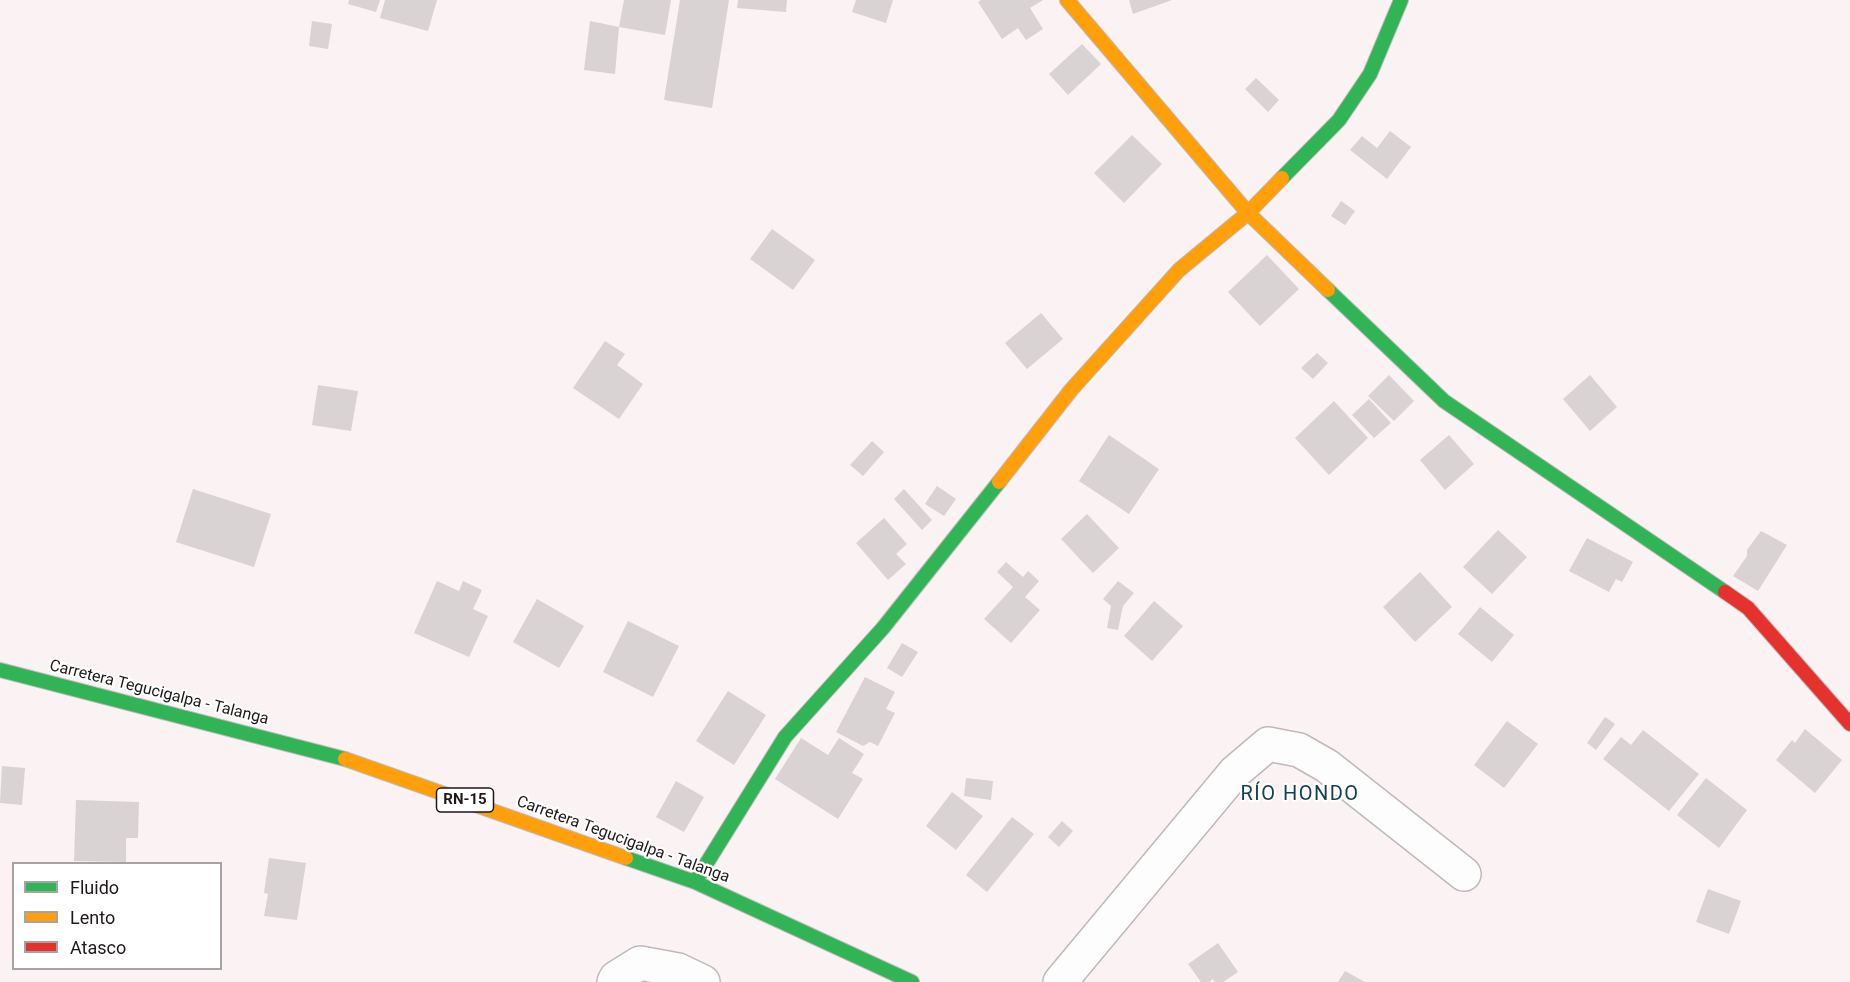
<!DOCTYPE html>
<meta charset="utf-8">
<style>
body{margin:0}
#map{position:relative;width:1850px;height:982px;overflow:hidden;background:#faf2f3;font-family:Roboto,sans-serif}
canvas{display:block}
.legend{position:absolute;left:12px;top:862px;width:210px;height:108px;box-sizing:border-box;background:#fff;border:2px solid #a5a3a3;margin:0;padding:8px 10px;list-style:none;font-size:18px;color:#1f1919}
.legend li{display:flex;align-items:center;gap:12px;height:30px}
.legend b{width:30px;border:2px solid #a5a3a3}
</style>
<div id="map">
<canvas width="1850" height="982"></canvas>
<ul class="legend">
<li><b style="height:8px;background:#30b455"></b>Fluido</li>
<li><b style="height:8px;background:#ff9f0a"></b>Lento</li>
<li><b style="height:8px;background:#e5322d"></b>Atasco</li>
</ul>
</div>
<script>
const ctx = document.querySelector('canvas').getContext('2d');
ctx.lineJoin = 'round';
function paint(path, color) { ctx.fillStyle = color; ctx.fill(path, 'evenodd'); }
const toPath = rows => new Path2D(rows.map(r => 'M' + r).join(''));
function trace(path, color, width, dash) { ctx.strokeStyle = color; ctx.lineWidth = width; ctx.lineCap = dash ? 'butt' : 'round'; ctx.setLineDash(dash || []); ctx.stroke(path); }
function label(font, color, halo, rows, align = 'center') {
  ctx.font = font + ' Roboto,sans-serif'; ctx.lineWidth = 4.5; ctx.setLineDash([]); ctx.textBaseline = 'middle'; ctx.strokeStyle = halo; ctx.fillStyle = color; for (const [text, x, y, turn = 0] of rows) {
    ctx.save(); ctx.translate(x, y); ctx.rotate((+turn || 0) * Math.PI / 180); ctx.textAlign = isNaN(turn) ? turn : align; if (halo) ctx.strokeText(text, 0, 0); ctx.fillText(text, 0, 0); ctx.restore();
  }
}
const building = toPath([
 [349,0,380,0,376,12,348,4],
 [385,0,437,0,428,31,380,18],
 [624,0,671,0,665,35,619,27],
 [680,0,729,0,712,108,664,100],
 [738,0,787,0,786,12,737,8],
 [856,0,893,0,886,23,852,12],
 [981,0,1043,0,1030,8,1043,29,1026,40,1018,28,1002,39,978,2],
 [1129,0,1172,0,1133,14],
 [312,21,332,24,328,49,309,46],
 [590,21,619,27,615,74,584,70],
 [1082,44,1101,64,1068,95,1049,74],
 [1256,78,1279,100,1268,112,1245,89],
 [1390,131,1411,147,1387,179,1350,150,1362,136,1377,148],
 [1132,135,1162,164,1124,203,1094,173],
 [1341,201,1355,211,1345,225,1331,216],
 [772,229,815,260,793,290,750,259],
 [1267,255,1299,289,1260,326,1228,292],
 [1041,313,1063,339,1027,369,1005,343],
 [605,341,625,354,617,365,643,384,619,419,573,388],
 [1317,353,1328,363,1313,379,1301,368],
 [1389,375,1414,401,1394,421,1368,396],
 [1590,375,1617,407,1590,431,1563,399],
 [318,385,358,391,351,431,312,425],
 [1369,399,1391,423,1374,438,1352,415],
 [1334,401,1368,438,1329,475,1295,438],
 [1109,435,1159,469,1129,514,1079,481],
 [1449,435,1474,464,1445,490,1420,460],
 [872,441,884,452,863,476,850,465],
 [937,486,956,499,944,516,925,504],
 [193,489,271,514,254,567,176,542],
 [904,489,932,520,922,530,894,499],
 [1087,514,1119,548,1093,573,1061,539],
 [884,518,907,544,896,554,906,564,888,580,856,543],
 [1498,530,1527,557,1492,594,1463,567],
 [1761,531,1787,545,1758,591,1733,576,1747,556,1747,550],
 [1587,538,1633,562,1622,582,1616,579,1609,592,1569,571],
 [1006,562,1023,577,1028,571,1039,581,1025,597,1040,610,1011,643,984,619,1013,587,997,572],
 [1420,572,1452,607,1415,642,1383,607],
 [437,581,459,591,463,581,482,590,473,609,488,616,469,657,414,633],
 [1118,581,1134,593,1123,606,1118,630,1107,628,1111,606,1103,599],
 [537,599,584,626,559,668,513,642],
 [1154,601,1183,626,1152,661,1124,636],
 [1480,607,1514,635,1492,662,1458,634],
 [628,621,679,646,653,697,603,672],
 [902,643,918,652,902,677,887,668],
 [865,677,895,692,886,709,895,713,878,746,870,742,863,746,836,732],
 [728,691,766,715,734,765,696,741],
 [1605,717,1615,724,1596,750,1587,743],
 [1507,721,1538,744,1504,788,1474,765],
 [1805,729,1842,760,1815,793,1776,760,1792,740,1795,743],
 [1643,730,1699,774,1669,811,1603,759,1621,737,1631,745],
 [801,738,828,755,839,738,864,754,852,773,863,779,838,819,775,779],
 [2,766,25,768,22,805,0,803],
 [966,778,993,781,991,800,964,796],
 [1706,778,1747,810,1719,848,1677,815],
 [676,781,704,797,684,832,656,817],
 [952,792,983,816,956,850,926,826],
 [76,800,139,802,138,838,126,838,126,862,74,861],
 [1012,817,1034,834,987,892,966,875],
 [1062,821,1073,831,1059,847,1048,837],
 [269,858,306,863,297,920,264,916,268,894,264,893],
 [1708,889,1741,901,1729,934,1696,922],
 [1218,943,1238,972,1223,982,1215,982,1213,979,1209,982,1201,982,1188,964],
 [1345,971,1365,982,1338,982]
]);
const street = toPath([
 [614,982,616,978,640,963,678,970,703,982],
 [1060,982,1235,772,1268,744,1299,750,1327,766,1464,874]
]);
const fast = toPath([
 [1282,178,1339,120,1370,74,1401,0],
 [1328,290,1444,401,1725,592],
 [0,670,345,759],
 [626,858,695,882,912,982],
 [695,882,785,737,883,628,999,482]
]);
const slow = toPath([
 [1067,0,1248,213,1328,290],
 [999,482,1071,390,1179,270,1248,213,1282,178],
 [345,759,626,858]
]);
const jam = toPath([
 [1725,592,1748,608,1850,724]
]);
const shields = [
 [465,800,57]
];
const shieldNames = [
 ["RN-15",465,800]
];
const streetNames = [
 ["Carretera Tegucigalpa - Talanga",159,693,14],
 ["Carretera Tegucigalpa - Talanga",623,840,20]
];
const quarterNames = [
 ["RÍO HONDO",1300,795]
];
paint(building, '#d9d3d3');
trace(street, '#c0b9b9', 36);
trace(fast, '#c0b9b9', 16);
trace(slow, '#c0b9b9', 16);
trace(jam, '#c0b9b9', 16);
trace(street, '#fefdfd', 33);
trace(fast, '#30b455', 14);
trace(slow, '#ff9f0a', 14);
trace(jam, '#e5322d', 14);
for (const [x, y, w] of shields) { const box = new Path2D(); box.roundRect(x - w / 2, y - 12, w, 24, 4.5); ctx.fillStyle = '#fff'; ctx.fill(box); trace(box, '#1f1919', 1.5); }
label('bold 15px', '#1f1919', null, shieldNames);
label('16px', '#1f1919', '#fff', streetNames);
ctx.letterSpacing = '1.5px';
label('20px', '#104254', '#fff', quarterNames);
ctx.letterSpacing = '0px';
</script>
